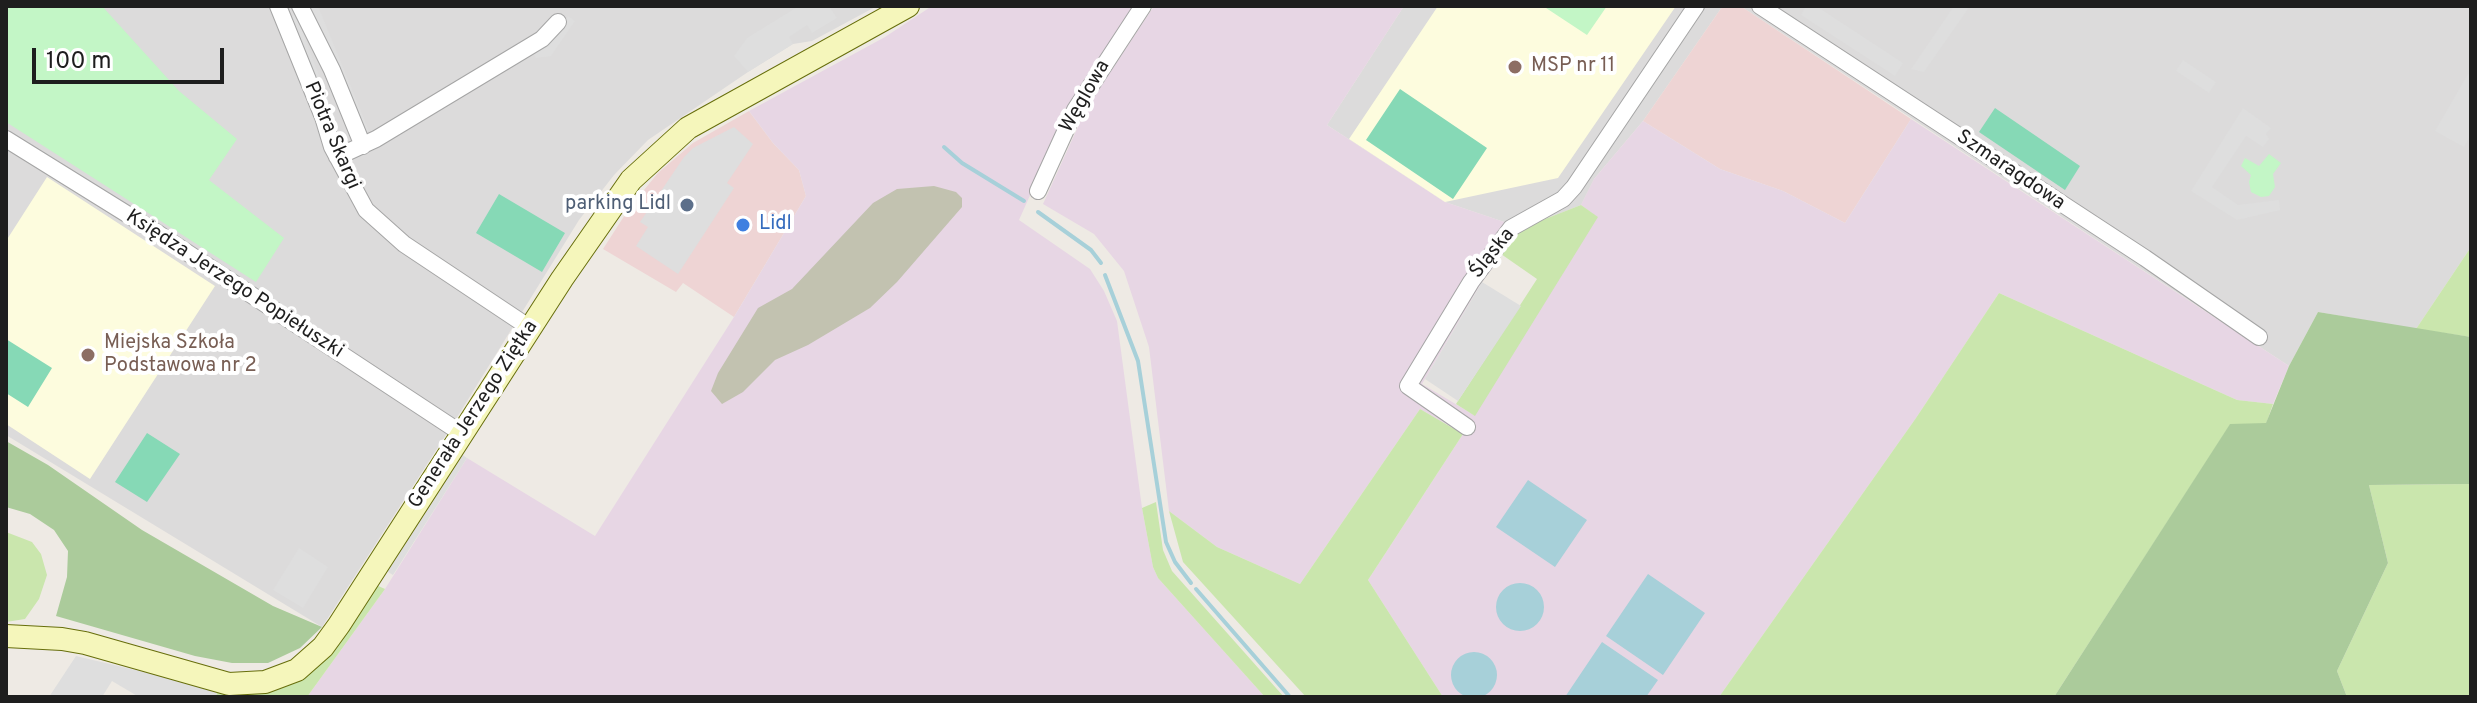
<!DOCTYPE html>
<meta charset="utf-8">
<style>
body{margin:0}
#map{position:relative;width:2477px;height:703px;overflow:hidden;background:#eeeae4;font-family:Overpass,sans-serif}
canvas{display:block}
.frame{position:absolute;inset:0;border:8px solid #1e1e1e;pointer-events:none}
.scale{position:absolute;left:32px;top:48px;width:192px;height:36px;box-sizing:border-box;border:4px solid #1e1e1e;border-top:0;padding-left:10px;font-size:24px;line-height:28px;white-space:nowrap;color:#1e1e1e;-webkit-text-stroke:6px #fff;paint-order:stroke}
</style>
<div id="map">
<canvas width="2477" height="703"></canvas>
<div class="frame"></div>
<div class="scale">100 m</div>
</div>
<script>
const ctx = document.querySelector('canvas').getContext('2d');
ctx.lineJoin = 'round';
function paint(path, color) { ctx.fillStyle = color; ctx.fill(path, 'evenodd'); }
const toPath = rows => new Path2D(rows.map(r => 'M' + r).join(''));
function trace(path, color, width, dash) { ctx.strokeStyle = color; ctx.lineWidth = width; ctx.lineCap = dash ? 'butt' : 'round'; ctx.setLineDash(dash || []); ctx.stroke(path); }
function label(font, color, halo, rows, align = 'center') {
  ctx.font = font + ' Overpass,sans-serif'; ctx.lineWidth = 8; ctx.setLineDash([]); ctx.textBaseline = 'middle'; ctx.strokeStyle = halo; ctx.fillStyle = color; for (const [text, x, y, turn = 0] of rows) {
    ctx.save(); ctx.translate(x, y); ctx.rotate((+turn || 0) * Math.PI / 180); ctx.textAlign = isNaN(turn) ? turn : align; if (halo) ctx.strokeText(text, 0, 0); ctx.fillText(text, 0, 0); ctx.restore();
  }
}
const residential = toPath([
 [6,6,877,6,812,41,793,44,748,72,648,140,614,175,579,220,451,427,322,627,6,435,6,160,8,156,6,150],
 [1404,6,2471,6,2471,247,2416,329,2318,312,2289,366,1742,7,1722,7,1643,121,1594,179,1581,205,1522,228,1445,202,1327,125]
]);
const commercial = toPath([
 [1722,7,1742,7,1911,119,1845,223,1783,191,1720,169,1643,121],
 [749,111,773,143,799,170,806,196,734,317,683,283,676,292,603,249,630,207,658,173,693,143]
]);
const industrial = toPath([
 [932,6,1134,6,1073,99,1019,220,1090,269,1104,291,1117,321,1142,508,1153,567,1158,578,1265,697,307,697,385,589,467,458,595,536,734,317,806,196,799,170,773,143,749,111,885,37],
 [1154,6,1404,6,1327,125,1445,202,1522,228,1482,282,1422,384,1474,415,1597,217,1581,205,1594,179,1643,121,1720,169,1783,191,1845,223,1911,119,2289,366,2273,404,2237,400,1999,293,1916,418,1719,697,1443,697,1368,580,1463,434,1420,409,1300,584,1217,547,1169,511,1149,347,1124,271,1094,234,1043,204,1086,109]
]);
const education = toPath([
 [1438,6,1676,6,1558,178,1445,202,1349,139],
 [47,177,215,286,90,479,6,424,6,241]
]);
const construction = toPath([
 [934,186,956,192,962,198,962,207,897,282,870,308,808,345,775,360,743,392,722,404,711,391,718,373,758,308,792,289,873,203,897,189]
]);
const grass = toPath([
 [1581,205,1598,217,1475,416,1456,404,1537,279,1501,254,1522,228],
 [2471,247,2471,337,2416,329],
 [1999,293,2237,400,2273,404,2266,424,2230,425,2054,697,1719,697,1916,418],
 [1420,409,1463,434,1368,580,1443,697,1306,697,1183,562,1169,511,1217,547,1300,584],
 [2471,484,2471,697,2347,697,2337,671,2388,563,2369,485],
 [1156,502,1163,550,1172,571,1284,697,1265,697,1158,578,1153,567,1142,508],
 [6,532,32,542,41,554,47,575,39,599,25,619,6,622],
 [376,585,385,589,307,697,216,697,217,690,254,694,266,692,307,676,324,660]
]);
const forest = toPath([
 [2318,312,2471,337,2471,484,2369,485,2388,563,2337,671,2347,697,2054,697,2230,424,2266,423,2289,366],
 [6,441,48,465,142,530,273,606,322,627,300,648,268,663,232,663,195,656,56,616,67,577,68,551,54,530,30,514,6,507]
]);
const park = toPath([
 [6,6,102,6,179,91,237,139,209,180,284,238,256,282,6,122],
 [1543,6,1607,6,1587,35],
 [2269,154,2281,163,2273,174,2275,187,2269,196,2261,197,2251,192,2249,182,2251,175,2241,166,2245,158,2259,166]
]);
const pitch = toPath([
 [1400,89,1487,148,1453,199,1366,140],
 [1995,108,2080,166,2065,190,1979,132],
 [499,194,565,233,542,272,476,233],
 [6,339,52,368,28,407,6,393],
 [147,433,180,454,147,502,115,482]
]);
const parking = toPath([
 [309,6,318,6,369,131,361,135],
 [799,6,829,6,837,18,812,33,807,25,789,37,793,44,748,72,734,56,747,38],
 [1806,6,1816,6,1903,63,1895,76,1801,15],
 [1954,6,1966,6,1968,9,1924,72,1911,69],
 [295,13,335,117,331,120,291,18],
 [568,16,575,21,551,56,536,58,532,50,545,43],
 [2183,60,2216,82,2209,93,2176,71],
 [2468,74,2471,76,2471,135,2464,147,2435,131],
 [2243,108,2271,128,2266,134,2269,139,2263,147,2246,136,2212,187,2238,205,2279,200,2280,210,2237,220,2191,191],
 [734,127,753,144,727,183,734,188,678,274,636,246,648,227,640,222,684,157,693,148],
 [1482,282,1521,306,1458,401,1425,379],
 [458,452,467,458,393,575,383,569],
 [299,548,328,567,303,608,273,590],
 [76,656,148,673,151,671,217,690,216,697,139,697,112,681,102,697,49,697]
]);
const water = toPath([
 [1528,480,1587,520,1555,567,1496,527],
 [1648,574,1705,613,1663,675,1606,636],
 '1496 607a24 24 0 1 1 48 0a24 24 0 1 1-48 0Z',
 [1602,642,1658,680,1646,697,1565,697],
 '1451 675a23 23 0 1 1 46 0a23 23 0 1 1-46 0Z'
]);
const stream = toPath([
 [944,147,962,163,1024,201],
 [1038,212,1091,250,1101,263],
 [1105,275,1138,361,1166,542,1175,562,1191,583],
 [1196,589,1290,697]
]);
const street = toPath([
 [278,6,323,117,332,147,366,210,404,244,530,328],
 [300,6,332,70,363,146],
 [1760,6,2145,258,2259,337],
 [6,139,159,234,461,433],
 [337,157,376,139,542,39,558,22],
 [1038,191,1075,110,1143,6],
 [1467,427,1408,386,1471,282,1511,228,1563,199,1574,187,1696,6]
]);
const secondary = toPath([
 [6,636,62,639,85,643,229,684,265,682,297,670,323,647,339,625,562,279,631,180,688,128,908,6]
]);
const markers = [
 [1515,67,8,"#8d6e63"],
 [687,205,8,"#5c6f8a"],
 [743,225,8,"#3f7fe0"],
 [88,355,8,"#8d6e63"]
];
const educationNames = [
 ["MSP nr 11",1531,67],
 ["Miejska Szkoła",104,344],
 ["Podstawowa nr 2",104,367]
];
const streetNames = [
 ["Węglowa",1086,97,-60],
 ["Piotra Skargi",331,136,67],
 ["Szmaragdowa",2010,171,34],
 ["Śląska",1493,254,-51],
 ["Księdza Jerzego Popiełuszki",234,285,33],
 ["Generała Jerzego Ziętka",474,415,-57]
];
const serviceNames = [
 ["parking Lidl",671,205]
];
const shopNames = [
 ["Lidl",759,225]
];
paint(residential, '#dcdbdb');
paint(commercial, '#eed4d4');
paint(industrial, '#e7d6e4');
paint(education, '#fdfcde');
paint(construction, '#c2c2b0');
paint(grass, '#cae6ad');
paint(forest, '#abcb9b');
paint(park, '#c3f6c6');
paint(pitch, '#86d9b6');
paint(parking, '#dedede');
paint(water, '#a7d0d9');
trace(stream, '#a7d0d9', 4);
trace(street, '#a5a5a5', 18);
trace(secondary, '#676e0b', 24);
trace(street, '#fff', 16);
trace(secondary, '#f5f6bb', 22);
for (const [x, y, r, color] of markers) { const dot = new Path2D(); dot.arc(x, y, r, 0, 2 * Math.PI); ctx.fillStyle = color; ctx.fill(dot); trace(dot, '#fff', 3); }
label('20px', '#785e54', '#fff', educationNames, 'left');
label('20px', '#1e1e1e', '#fff', streetNames);
label('20px', '#4e5e75', '#fff', serviceNames, 'right');
label('20px', '#366cbe', '#fff', shopNames, 'left');
</script>
